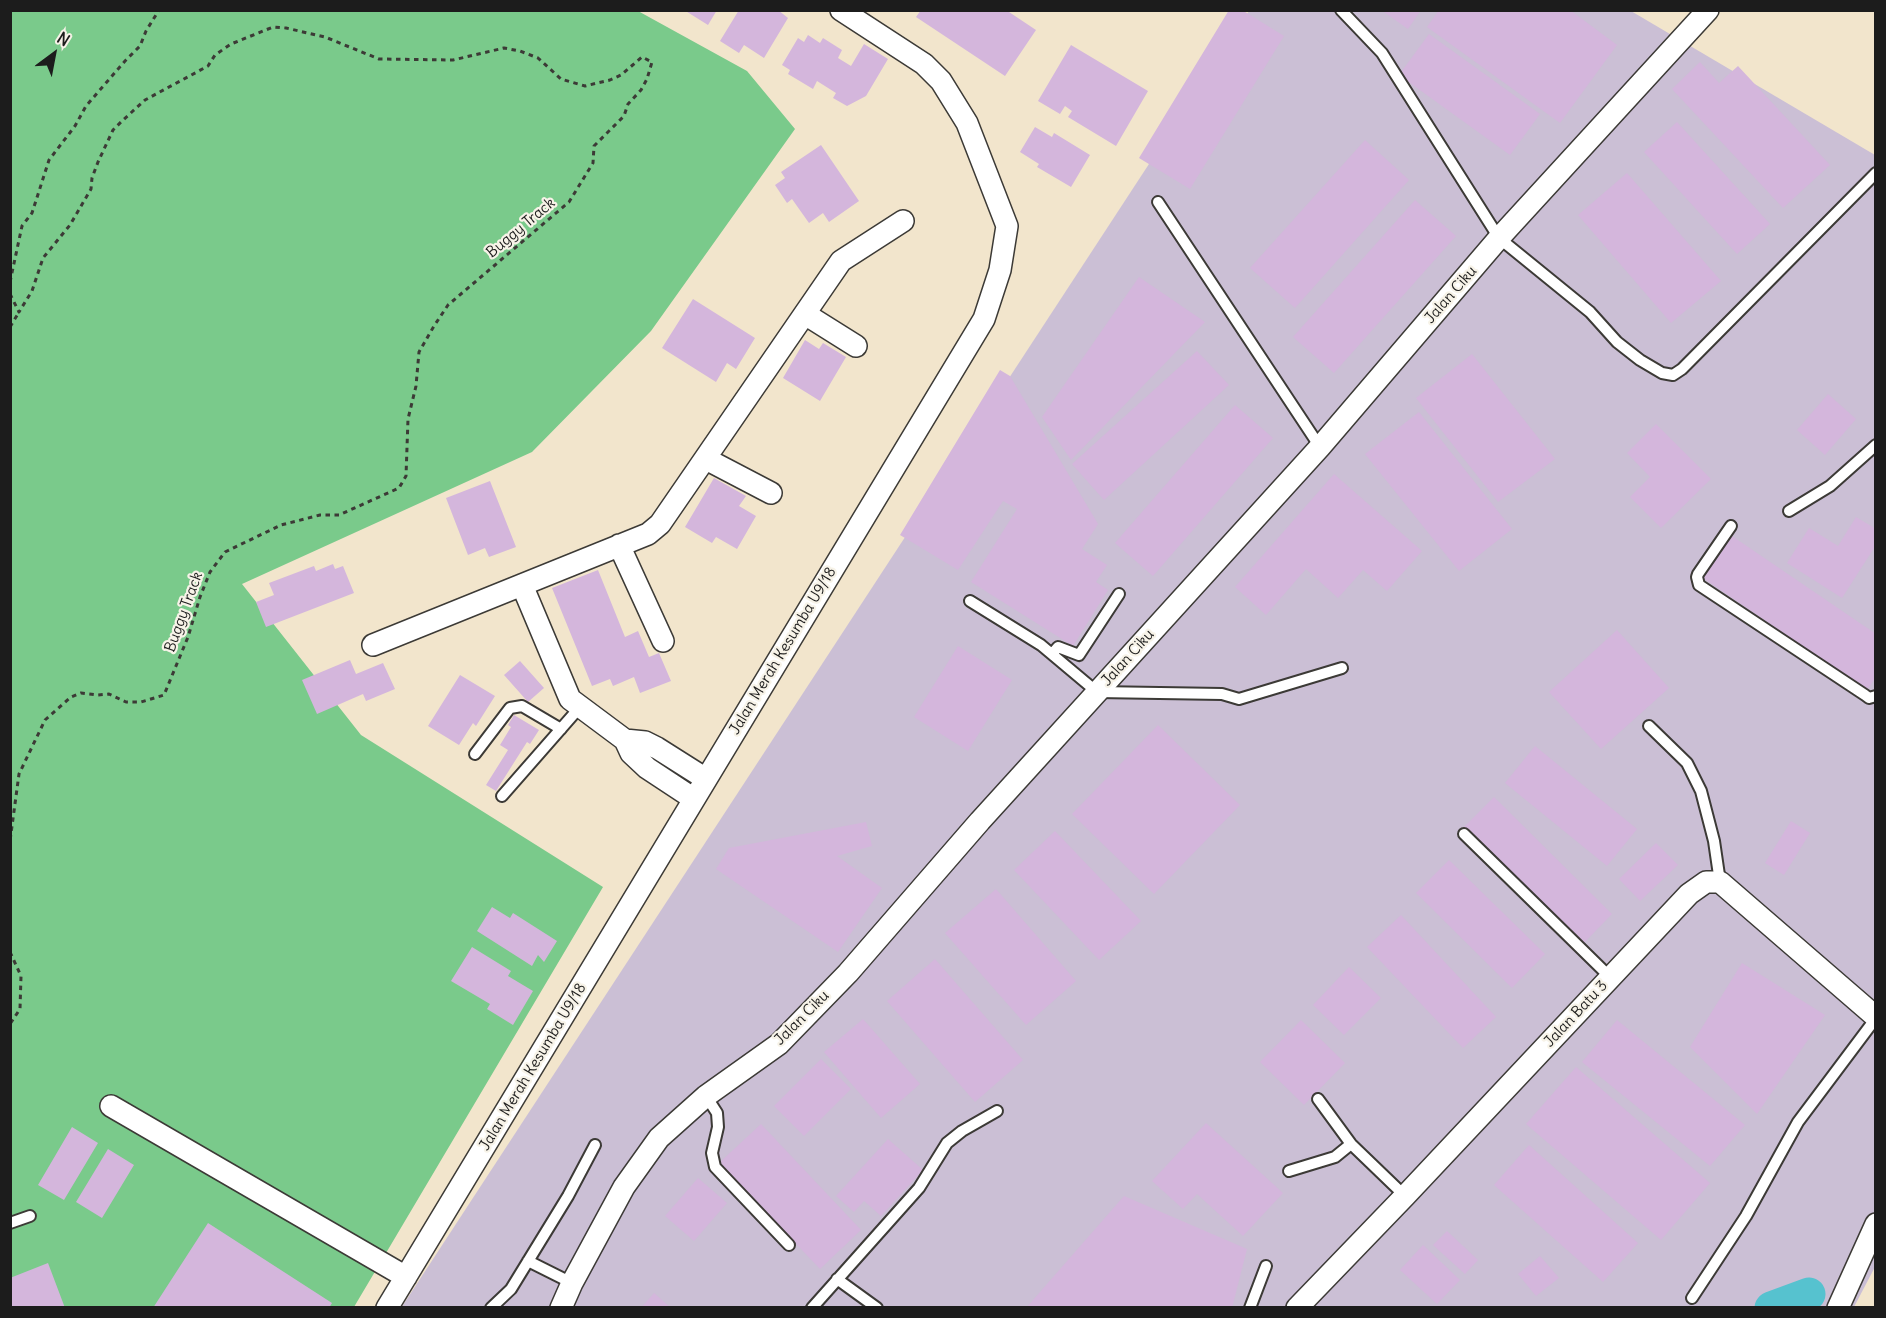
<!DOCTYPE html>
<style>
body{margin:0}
#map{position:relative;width:1886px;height:1318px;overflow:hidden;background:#f2e5cc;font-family:Delius,sans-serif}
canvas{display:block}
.frame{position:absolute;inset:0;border:12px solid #1c1c1c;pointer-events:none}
.north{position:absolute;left:24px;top:24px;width:60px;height:60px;-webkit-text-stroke:4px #f7f3e8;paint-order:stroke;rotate:32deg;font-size:16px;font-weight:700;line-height:24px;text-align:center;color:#1c1c1c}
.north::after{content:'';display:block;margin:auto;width:21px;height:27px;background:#1c1c1c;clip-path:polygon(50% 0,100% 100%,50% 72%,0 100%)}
</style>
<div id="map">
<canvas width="1886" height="1318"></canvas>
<div class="frame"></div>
<div class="north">N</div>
</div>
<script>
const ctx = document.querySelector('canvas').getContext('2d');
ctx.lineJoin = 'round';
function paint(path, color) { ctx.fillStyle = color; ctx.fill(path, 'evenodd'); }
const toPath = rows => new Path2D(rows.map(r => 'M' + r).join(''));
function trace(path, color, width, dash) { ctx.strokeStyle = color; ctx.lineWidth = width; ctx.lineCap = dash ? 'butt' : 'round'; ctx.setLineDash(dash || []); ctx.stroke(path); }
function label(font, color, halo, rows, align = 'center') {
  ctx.font = font + ' Delius,sans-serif'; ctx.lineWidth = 4.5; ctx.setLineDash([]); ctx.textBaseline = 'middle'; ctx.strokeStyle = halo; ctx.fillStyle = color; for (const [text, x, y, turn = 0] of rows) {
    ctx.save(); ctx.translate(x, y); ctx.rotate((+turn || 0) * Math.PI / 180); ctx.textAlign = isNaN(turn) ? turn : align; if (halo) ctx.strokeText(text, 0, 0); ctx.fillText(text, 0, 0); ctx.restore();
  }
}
const industrial = toPath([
 [1249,11,1631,11,1875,155,1876,1265,1854,1307,401,1308]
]);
const green = toPath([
 [10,11,638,11,747,71,795,129,651,331,532,452,242,584,361,735,603,887,354,1307,11,1307]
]);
const river = toPath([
 [1771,1308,1809,1294]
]);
const building = toPath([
 [684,10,717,10,708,25],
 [739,10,778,10,788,18,764,58,744,45,739,53,720,41],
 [921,10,1006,10,1036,30,1005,76,916,17],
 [1229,10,1242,10,1284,36,1190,189,1139,158],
 [1381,10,1421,10,1408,29],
 [1439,10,1570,10,1617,45,1560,123,1427,27],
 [1429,34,1540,114,1510,155,1399,75],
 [808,35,820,43,823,38,842,50,838,58,851,66,864,44,888,59,866,96,847,106,833,98,836,93,817,81,813,89,788,74,790,70,782,65,798,38,804,42],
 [1071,45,1148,91,1116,146,1068,117,1072,111,1065,106,1060,114,1038,101],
 [1700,62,1719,83,1738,66,1830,165,1783,208,1672,89],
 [1677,122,1770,224,1737,254,1644,152],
 [1035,127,1052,137,1054,133,1090,155,1071,187,1037,167,1039,164,1020,152],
 [1365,140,1409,180,1295,308,1250,268],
 [821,145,859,201,829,222,823,213,809,223,792,199,787,203,775,185,785,178,781,172],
 [1627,173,1721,281,1671,323,1578,215],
 [1415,200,1456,236,1334,373,1293,337],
 [1139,277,1205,322,1071,460,1042,417],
 [693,299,755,338,736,369,727,363,716,382,662,348],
 [805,340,819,349,823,343,846,357,820,401,783,378],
 [1197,351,1229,385,1104,500,1072,464],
 [1472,354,1555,459,1498,502,1416,398],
 [1000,370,1010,376,1098,524,1082,549,1107,565,1096,582,1108,590,1073,646,971,582,1017,509,1003,501,958,570,900,535],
 [1828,394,1856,419,1825,455,1797,430],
 [1235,405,1273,438,1153,576,1115,543],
 [1419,412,1512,529,1459,571,1365,454],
 [1656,424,1711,479,1661,528,1630,497,1650,477,1627,453],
 [1334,474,1422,551,1387,591,1363,570,1338,598,1306,569,1266,615,1235,587],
 [714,478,746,496,739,506,756,516,737,549,716,537,712,543,685,527],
 [490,481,516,547,489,557,485,548,468,555,446,498],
 [1856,517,1876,529,1876,545,1842,598,1787,563,1809,528,1838,546],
 [1732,536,1876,634,1876,677,1867,690,1703,578],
 [333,564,335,569,343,566,354,593,266,627,256,602,274,595,269,583,314,566,316,571],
 [598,570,625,637,638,631,649,657,659,653,671,681,640,693,634,677,613,686,610,679,592,686,552,588],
 [1617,630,1669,688,1601,749,1549,692],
 [958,646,1012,680,968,751,914,717],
 [350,660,356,674,383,663,395,689,366,701,363,694,317,714,302,680],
 [520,661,544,688,528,702,504,675],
 [460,675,495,696,476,726,473,723,459,745,428,726],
 [514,715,539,730,530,744,527,742,496,791,486,785,508,750,500,745,511,727,508,725],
 [1158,725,1240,805,1154,894,1072,814],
 [1535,746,1637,829,1607,866,1505,783],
 [1494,797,1612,914,1580,947,1462,829],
 [1791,821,1810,833,1784,875,1765,863],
 [866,822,872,846,837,856,882,888,838,952,716,869,729,848],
 [1055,831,1141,921,1099,960,1014,870],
 [1656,843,1678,865,1640,901,1619,879],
 [1449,860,1545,954,1512,988,1416,893],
 [996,889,1076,981,1026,1025,945,933],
 [492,907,510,918,513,913,557,941,544,962,538,955,532,966,477,931],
 [1401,915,1496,1017,1463,1048,1367,947],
 [472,947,511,971,508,976,533,991,513,1025,487,1009,490,1004,451,981],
 [935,959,1023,1060,975,1102,887,1001],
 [1742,963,1825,1015,1757,1114,1690,1047],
 [1349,967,1381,998,1344,1035,1313,1005],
 [863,1019,920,1084,881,1118,824,1052],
 [1301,1020,1345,1063,1304,1105,1260,1062],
 [1617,1020,1745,1125,1710,1166,1582,1062],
 [821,1059,851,1089,804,1136,774,1106],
 [1576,1067,1710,1183,1661,1240,1526,1124],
 [1206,1123,1283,1193,1243,1236,1197,1194,1183,1209,1152,1181],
 [761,1124,861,1230,820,1269,719,1163],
 [72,1127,98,1143,64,1200,38,1185],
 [888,1139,923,1170,881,1216,864,1201,854,1212,836,1196],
 [1529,1145,1638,1243,1603,1282,1494,1185],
 [108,1149,134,1165,102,1218,76,1202],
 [698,1178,727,1203,694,1241,665,1216],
 [1124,1196,1247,1249,1232,1308,1026,1308],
 [208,1223,332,1303,329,1308,153,1308],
 [1447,1231,1478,1260,1465,1274,1433,1245],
 [1423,1245,1460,1280,1437,1304,1400,1270],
 [1540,1256,1559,1278,1536,1296,1518,1274],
 [48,1263,65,1308,10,1308,10,1278],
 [654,1293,671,1308,641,1308]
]);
const path = toPath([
 [10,282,22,226,32,213,49,160,75,126,86,106,125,61,140,46,146,31,159,10],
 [10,294,19,312,32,291,43,258,70,225,91,189,92,178,98,162,113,130,122,121,145,100,208,66,215,55,231,44,273,27,286,28,325,37,379,59,453,60,504,48,520,51,538,58,561,79,585,86,610,80,621,75,642,57,652,62,647,79,641,90,628,104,624,116,594,146,593,163,569,202,448,305,434,326,419,352,416,386,408,419,406,476,399,488,339,515,320,515,281,525,225,552,210,572,200,597,188,637,164,695,141,702,126,702,109,694,98,695,81,693,71,697,45,720,19,774,10,841],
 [10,327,19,312],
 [10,952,21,976,20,1009,10,1024]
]);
const service = toPath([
 [1341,10,1382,53,1499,238,1590,312,1617,342,1640,360,1662,373,1673,375,1682,369,1876,173],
 [1158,202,1320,447],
 [1789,511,1830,486,1876,445],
 [1731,526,1698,574,1697,577,1699,585,1865,695,1869,698,1876,696],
 [970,601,1041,645,1097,692,1222,694,1239,699,1342,668],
 [1052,654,1058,647,1079,655,1119,594],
 [1649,726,1687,763,1701,791,1714,841,1720,882],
 [475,754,510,708,522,706,561,729],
 [502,796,580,707],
 [1464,834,1610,977],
 [706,1096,717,1113,718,1127,712,1153,715,1167,789,1245],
 [1318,1099,1351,1144,1405,1196],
 [1289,1171,1335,1157,1351,1144],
 [10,1223,30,1216],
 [528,1261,572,1283],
 [837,1279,877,1308],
 [1692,1298,1746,1216,1798,1122,1876,1018],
 [491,1308,511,1289,568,1196,595,1145],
 [812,1308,919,1188,947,1143,962,1131,997,1111],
 [1250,1308,1266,1266]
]);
const minor = toPath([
 [805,314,856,346],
 [706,459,771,493],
 [619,545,663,641],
 [522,585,570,699,625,740,631,753,647,768,694,799],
 [373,645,648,534,660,524,841,261,903,221],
 [625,740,645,742,657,748,706,779],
 [111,1106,406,1277],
 [387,1308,984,319,1000,270,1007,226,967,123,941,81,924,64,841,10],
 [561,1308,572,1283,624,1187,659,1138,706,1096,779,1044,848,973,980,821,1320,447,1499,238,1708,10],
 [1297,1308,1405,1196,1689,894,1706,882,1720,882,1876,1017],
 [1838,1308,1876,1224]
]);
const streetNames = [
 ["Buggy Track",521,228,-40],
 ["Jalan Ciku",1451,295,-49],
 ["Buggy Track",184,612,-70],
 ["Jalan Merah Kesumba U9/18",783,651,-59],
 ["Jalan Ciku",1128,658,-48],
 ["Jalan Batu 3",1576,1014,-47],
 ["Jalan Ciku",802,1018,-45],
 ["Jalan Merah Kesumba U9/18",533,1067,-59]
];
paint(industrial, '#cbbfd5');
paint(green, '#7aca8b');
trace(river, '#56c2cf', 33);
paint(building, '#d4b6dc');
trace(service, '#3c3a36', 14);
trace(minor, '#3c3a36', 24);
trace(path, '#3c3a36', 3, [4.5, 4.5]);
trace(service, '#fff', 10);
trace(minor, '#fff', 21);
label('15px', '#1c1c1c', '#f7f3e8', streetNames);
</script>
